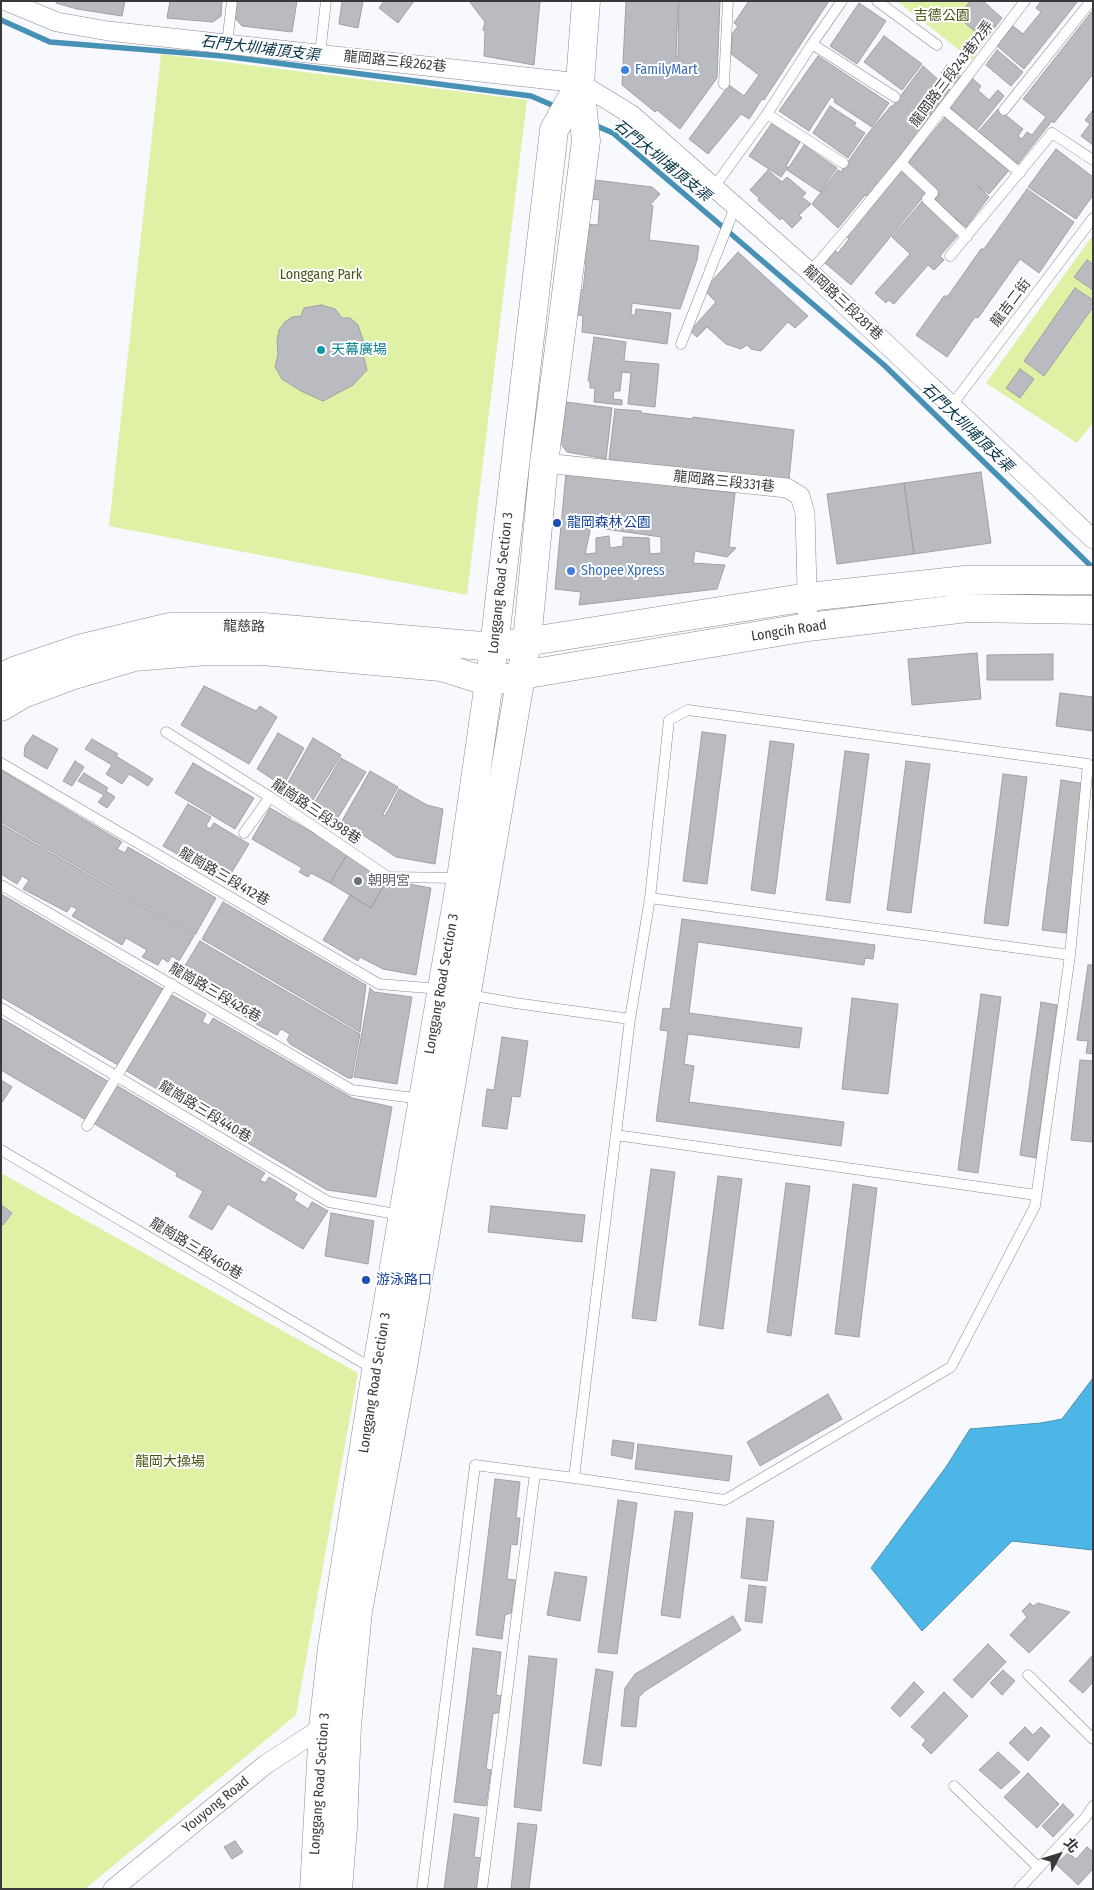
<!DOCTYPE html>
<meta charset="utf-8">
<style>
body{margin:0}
#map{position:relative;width:1094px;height:1890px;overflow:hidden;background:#f8f9ff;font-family:"Fira Sans Condensed","Noto Sans TC",sans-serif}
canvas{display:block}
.frame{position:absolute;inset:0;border:2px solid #39393c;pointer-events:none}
.north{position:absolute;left:1034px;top:1830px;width:50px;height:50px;-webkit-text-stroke:4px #fff;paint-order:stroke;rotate:51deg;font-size:14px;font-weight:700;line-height:20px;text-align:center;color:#39393c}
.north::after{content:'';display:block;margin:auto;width:18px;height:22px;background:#39393c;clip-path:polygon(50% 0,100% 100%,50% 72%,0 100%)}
</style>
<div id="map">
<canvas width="1094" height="1890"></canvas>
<div class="frame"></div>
<div class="north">北</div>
</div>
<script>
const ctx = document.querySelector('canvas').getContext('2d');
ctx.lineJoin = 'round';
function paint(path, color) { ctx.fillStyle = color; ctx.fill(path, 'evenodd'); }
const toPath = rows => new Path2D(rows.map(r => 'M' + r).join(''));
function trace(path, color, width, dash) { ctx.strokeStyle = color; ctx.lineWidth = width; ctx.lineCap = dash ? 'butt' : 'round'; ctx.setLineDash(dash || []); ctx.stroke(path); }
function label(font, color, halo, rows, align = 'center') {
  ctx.font = font + ' "Fira Sans Condensed","Noto Sans TC",sans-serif'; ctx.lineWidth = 4; ctx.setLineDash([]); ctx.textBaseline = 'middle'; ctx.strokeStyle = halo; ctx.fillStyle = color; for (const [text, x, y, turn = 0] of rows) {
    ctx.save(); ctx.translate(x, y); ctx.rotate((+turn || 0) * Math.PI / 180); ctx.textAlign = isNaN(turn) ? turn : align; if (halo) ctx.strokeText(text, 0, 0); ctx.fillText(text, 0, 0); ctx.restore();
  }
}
const green = toPath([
 [897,1,970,1,958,17,985,40,972,60],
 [161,54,527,100,467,595,109,526],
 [1093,235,1093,423,1077,443,986,383],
 [1,1173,358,1373,296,1715,85,1889,1,1889]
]);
const water = toPath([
 [1093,1378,1093,1550,1012,1541,922,1631,871,1568,946,1467,970,1429,1041,1423,1062,1419,1093,1378]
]);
const stream = toPath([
 [1,20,50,42,223,56,531,96,559,108],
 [592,124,613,133,884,365,1093,568]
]);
const building = toPath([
 [57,1,125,1,122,16,77,9,56,3,57,1],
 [170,1,222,1,221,16,213,22,167,18,170,1],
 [237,1,297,1,292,32,242,26,235,18,237,1],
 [342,1,363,1,358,28,339,24,342,1],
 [384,1,414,1,398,23,379,8,384,1],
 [469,1,540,1,534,65,484,56,485,31,483,30,485,22,469,1],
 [626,1,678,1,676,57,678,57,679,1,720,1,717,78,680,129,657,110,655,112,622,85,626,1],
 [749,1,829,1,764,100,762,99,749,119,741,114,708,154,689,139,729,85,744,96,759,75,731,54,732,34,738,26,734,23,749,1],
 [970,1,983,1,1002,18,985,40,958,17,970,1],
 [1041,1,1078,1,1024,69,997,46,1013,26,1023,34,1041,12,1036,8,1041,1],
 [859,3,886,21,857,64,830,46,859,3],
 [1093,10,1093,74,1054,123,1052,121,1017,165,977,133,998,109,1023,129,1018,136,1022,139,1027,132,1032,135,1046,117,1023,99,1093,10],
 [884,36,922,64,902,90,864,62,884,36],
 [997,50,1023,72,1011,86,986,65,997,50],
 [818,56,889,103,872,127,834,102,835,99,831,97,809,131,779,111,818,56],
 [947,65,962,77,957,86,941,73,947,65],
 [923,66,952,92,868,197,865,195,838,228,812,204,838,170,841,172,866,136,891,106,893,106,923,66],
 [973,79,981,86,978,90,989,100,998,90,1004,96,976,131,951,108,973,79],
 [830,106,856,123,854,126,865,133,848,158,813,133,830,106],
 [1093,110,1093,145,1081,136,1090,124,1085,120,1093,110],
 [946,116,1010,169,989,194,977,185,989,197,966,227,934,201,939,194,907,164,946,116],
 [772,123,800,142,786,166,788,167,781,177,749,156,772,123],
 [804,145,837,168,820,192,787,170,804,145],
 [1056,149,1093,177,1093,195,1076,219,1028,187,1056,149],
 [901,169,927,192,851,285,825,263,835,251,838,253,849,239,847,237,901,169],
 [768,170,782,182,787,177,806,193,802,197,811,204,799,215,802,218,792,228,782,218,780,220,758,200,759,198,750,190,768,170],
 [594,180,652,187,660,194,650,205,653,206,649,240,699,246,697,260,680,309,632,303,631,315,635,315,636,309,671,313,667,344,582,332,583,316,574,314,577,289,583,290,586,263,582,263,586,224,598,225,600,200,591,199,594,180],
 [1027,189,1074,222,1039,273,1020,259,978,318,975,317,947,357,916,335,944,296,948,296,981,249,984,249,1027,189],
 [924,199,958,235,940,256,944,260,934,270,928,265,894,304,888,300,886,303,875,293,910,254,892,237,924,199],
 [738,252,808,316,795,328,788,322,761,351,751,349,747,345,741,349,726,344,707,327,697,337,690,331,716,302,704,290,738,252],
 [1087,260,1093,264,1093,290,1074,277,1087,260],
 [1075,288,1093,300,1093,307,1044,376,1024,361,1075,288],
 [321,305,335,309,342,318,350,318,358,325,365,346,363,354,367,370,353,385,323,401,301,391,282,379,275,367,278,354,277,340,279,330,285,322,292,317,301,316,304,308,321,305],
 [594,337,626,342,624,361,659,364,655,407,628,404,631,373,622,372,620,391,614,391,613,399,622,400,622,405,594,402,595,388,590,388,590,381,588,381,594,337],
 [1020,369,1034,379,1020,398,1006,388,1020,369],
 [566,402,612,408,606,459,567,452,561,444,566,402],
 [615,409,641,411,641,413,693,419,693,417,794,430,789,480,629,463,609,459,615,409],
 [981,472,991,543,914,554,904,483,981,472],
 [566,473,735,493,729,547,736,548,727,557,695,551,693,563,725,565,717,589,579,605,581,592,555,589,566,473],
 [591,527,661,537,661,553,650,554,649,538,623,537,623,546,610,548,609,536,596,538,596,553,585,554,591,527],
 [904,483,914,554,837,564,827,494,904,483],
 [977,653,981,699,912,705,908,659,977,653],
 [1053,654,1053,680,987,680,987,655,1053,654],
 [204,686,256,711,260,706,277,717,249,764,181,725,204,686],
 [1060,693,1093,697,1093,731,1056,726,1060,693],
 [702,732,726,735,707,884,683,881,702,732],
 [278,733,304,748,283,786,257,769,278,733],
 [33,735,58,749,47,769,24,756,25,746,33,735],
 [313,738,341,755,311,803,285,788,313,738],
 [92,739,118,754,116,756,153,779,148,786,129,774,122,784,106,774,112,765,85,749,92,739],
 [770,741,794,744,775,894,751,890,770,741],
 [845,751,869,754,850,903,826,900,845,751],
 [341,758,366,772,337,819,313,805,341,758],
 [75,761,84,767,72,786,63,781,75,761],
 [906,761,930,764,911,913,887,910,906,761],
 [193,763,254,798,235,829,175,793,193,763],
 [1,770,122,842,117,849,125,853,128,847,216,898,195,935,1,822,1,770],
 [370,771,398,787,383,814,385,816,399,789,427,805,443,809,435,864,396,857,342,821,370,771],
 [84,773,108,788,106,791,115,797,107,808,98,802,104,795,78,781,84,773],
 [1003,774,1027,777,1008,926,984,923,1003,774],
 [1061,780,1085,784,1066,933,1042,930,1061,780],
 [188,804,211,817,206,826,210,829,214,823,249,844,227,880,211,871,213,868,203,862,200,867,163,846,188,804],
 [270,808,348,853,330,883,311,873,308,877,299,872,302,868,252,839,270,808],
 [1,824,194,936,179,961,172,956,168,962,162,958,158,965,142,957,147,950,126,938,122,945,72,916,77,909,71,906,67,912,23,889,29,880,22,876,17,884,1,874,1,824],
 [348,853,388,877,371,908,330,883,348,853],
 [387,880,431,888,416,975,383,969,360,957,358,961,323,940,350,895,371,908,387,880],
 [1,894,163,989,118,1065,1,997,1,894],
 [223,902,366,985,360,1032,202,939,223,902],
 [682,919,875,945,873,959,865,958,864,965,698,942,689,1013,802,1028,799,1048,688,1034,684,1064,694,1066,689,1102,844,1122,841,1146,656,1121,668,1031,660,1030,663,1008,670,1009,682,919],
 [200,941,360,1034,352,1078,348,1078,290,1044,287,1040,290,1034,281,1029,277,1035,256,1024,260,1016,253,1013,249,1019,178,977,200,941],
 [1088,965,1093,965,1093,1054,1086,1053,1088,1041,1077,1040,1088,965],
 [370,988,374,992,412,997,397,1084,354,1077,370,988],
 [170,994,206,1014,202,1022,209,1025,213,1018,352,1098,392,1107,376,1197,327,1190,125,1070,170,994],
 [981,994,1001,997,978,1173,958,1170,981,994],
 [852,998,898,1004,888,1094,842,1089,852,998],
 [1041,1002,1057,1005,1036,1158,1020,1155,1041,1002],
 [1,1018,109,1082,86,1120,1,1070,1,1018],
 [502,1037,528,1041,520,1097,512,1096,507,1129,482,1126,487,1089,494,1090,502,1037],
 [1080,1060,1093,1061,1093,1142,1071,1140,1080,1060],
 [1,1080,12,1087,1,1104,1,1080],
 [116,1085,265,1173,260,1180,265,1183,269,1177,297,1194,294,1200,308,1209,312,1202,328,1211,303,1249,228,1204,212,1230,189,1217,203,1191,176,1176,177,1173,93,1123,116,1085],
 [651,1169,675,1172,656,1321,632,1318,651,1169],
 [718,1176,742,1179,723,1329,699,1325,718,1176],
 [786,1183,810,1186,791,1336,767,1332,786,1183],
 [853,1184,877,1188,859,1337,835,1334,853,1184],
 [1,1205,12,1213,3,1225,1,1224,1,1205],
 [491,1206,585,1215,582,1242,488,1232,491,1206],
 [331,1213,374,1221,368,1264,325,1256,331,1213],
 [828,1394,842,1419,760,1466,747,1442,828,1394],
 [613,1440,634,1443,632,1459,611,1455,613,1440],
 [638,1444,732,1456,729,1481,635,1469,638,1444],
 [495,1479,520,1482,516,1518,520,1518,517,1545,511,1544,507,1579,516,1580,511,1613,505,1615,502,1639,476,1635,495,1479],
 [618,1500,637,1503,617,1654,598,1652,618,1500],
 [675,1511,693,1513,680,1618,661,1615,675,1511],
 [747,1518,774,1521,767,1581,741,1578,747,1518],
 [555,1572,587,1577,580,1621,547,1615,555,1572],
 [749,1585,766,1587,762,1623,745,1621,749,1585],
 [1030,1603,1033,1606,1038,1603,1070,1612,1029,1653,1010,1635,1027,1617,1022,1611,1030,1603],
 [733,1616,741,1630,645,1691,639,1697,636,1727,621,1726,625,1688,635,1674,733,1616],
 [988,1644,1006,1662,972,1698,953,1680,988,1644],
 [473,1648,501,1652,496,1695,502,1696,500,1712,493,1714,486,1769,491,1770,486,1806,454,1802,473,1648],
 [1093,1655,1093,1682,1083,1693,1069,1681,1093,1655],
 [529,1656,557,1659,541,1811,514,1807,529,1656],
 [596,1669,613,1672,601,1766,583,1763,596,1669],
 [1003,1670,1015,1681,1002,1695,990,1683,1003,1670],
 [914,1682,924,1692,900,1717,891,1708,914,1682],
 [944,1692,968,1716,931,1754,922,1745,926,1740,911,1727,944,1692],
 [1025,1727,1033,1735,1041,1727,1050,1736,1028,1761,1009,1743,1025,1727],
 [998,1752,1020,1772,1001,1789,979,1770,998,1752],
 [1028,1773,1059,1804,1037,1828,1004,1797,1028,1773],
 [1063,1804,1074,1815,1053,1837,1042,1826,1063,1804],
 [454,1814,479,1818,474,1857,481,1858,477,1889,444,1889,454,1814],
 [518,1823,537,1825,529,1889,511,1889,518,1823],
 [235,1841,243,1852,232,1859,224,1847,235,1841],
 [1087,1847,1093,1852,1093,1869,1078,1885,1056,1864,1068,1853,1076,1859,1087,1847]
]);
const lane = toPath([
 [877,1,937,45],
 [227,44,232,1],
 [812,44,895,97],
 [320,54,326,1],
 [724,84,728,1],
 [943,109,1020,173],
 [1004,110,1091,1],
 [767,114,843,163],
 [901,163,933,193,927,199,967,237],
 [714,187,767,114,812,44,842,1],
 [950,256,1052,133,1093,160],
 [810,272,847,229,901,163,1025,1],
 [681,344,735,207],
 [952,405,1093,218],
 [166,732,270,797,388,877,460,878],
 [1,763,379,984,440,989],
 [244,833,270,797],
 [1,885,352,1090,422,1099],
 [650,898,669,720,688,710,1088,764,1070,955],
 [469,995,515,1003,630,1019,574,1478,725,1500,951,1367,1035,1206,1070,955,650,898,630,1019],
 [1,1008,329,1202,401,1215],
 [87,1126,172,984],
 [616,1135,1036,1195],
 [1,1150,375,1370],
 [1028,1675,1093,1739],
 [954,1786,1039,1868],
 [422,1889,475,1465,574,1478],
 [482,1889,535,1473],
 [1019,1889,1085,1818,1093,1806]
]);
const street = toPath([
 [6,1,57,22,108,31,580,83,632,115,810,272,1093,539],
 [544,463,787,488,800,496,805,513,808,627],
 [113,1889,265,1765,323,1727]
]);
const secondary = toPath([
 [1,678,14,671,82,648,169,627,263,627,494,647,808,597,965,580,1093,580],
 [1,707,23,694,74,675,134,657,207,651,262,651,441,667,489,682,522,675,808,627,967,608,1093,610],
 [314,1889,323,1727,332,1648,376,1371,461,878,494,647,554,130,580,83],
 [338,1889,343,1827,347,1725,358,1611,401,1378,527,641,544,463,586,141,580,83,586,1]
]);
const markers = [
 [625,70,5,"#3f7fe0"],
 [321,350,5,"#0f9aa8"],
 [557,523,5,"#1a4fb4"],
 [571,571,5,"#3f7fe0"],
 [358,881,5,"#6b7280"],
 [366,1280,5,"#1a4fb4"]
];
const parkNames = [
 ["吉德公園",942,16],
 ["Longgang Park",321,275],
 ["龍岡大操場",170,1462]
];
const streetNames = [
 ["龍岡路三段262巷",395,62,6],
 ["龍岡路三段243巷72弄",952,74,-53],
 ["龍岡路三段281巷",843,303,43],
 ["龍吉二街",1011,303,-53],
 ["龍岡路三段331巷",724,482,6],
 ["Longgang Road Section 3",501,583,-84],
 ["龍慈路",244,627,1],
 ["Longcih Road",789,631,-9],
 ["龍崗路三段398巷",316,812,34],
 ["龍崗路三段412巷",224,877,30],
 ["Longgang Road Section 3",442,984,-80],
 ["龍崗路三段426巷",215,993,30],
 ["龍崗路三段440巷",205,1112,31],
 ["龍崗路三段460巷",196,1249,31],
 ["Longgang Road Section 3",375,1383,-81],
 ["Longgang Road Section 3",320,1784,-86],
 ["Youyong Road",216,1805,-39]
];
const shopNames = [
 ["FamilyMart",635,70],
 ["Shopee Xpress",581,571]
];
const cultureNames = [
 ["天幕廣場",331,350]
];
const transitNames = [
 ["龍岡森林公園",567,523],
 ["游泳路口",376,1280]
];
const worshipNames = [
 ["朝明宮",368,881]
];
const waterNames = [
 ["石門大圳埔頂支渠",260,49,7],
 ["石門大圳埔頂支渠",662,161,39],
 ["石門大圳埔頂支渠",967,428,44]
];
paint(green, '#def1a5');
paint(water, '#4cb7e7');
trace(water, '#4691b4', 1);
trace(stream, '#4691b4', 5.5);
paint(building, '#babbc0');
trace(building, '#a0a0a6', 1);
trace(lane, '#8b8b91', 11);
trace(street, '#8b8b91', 20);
trace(secondary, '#8b8b91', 29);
trace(lane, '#fff', 10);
trace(street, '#fff', 19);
trace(secondary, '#fff', 28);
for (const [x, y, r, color] of markers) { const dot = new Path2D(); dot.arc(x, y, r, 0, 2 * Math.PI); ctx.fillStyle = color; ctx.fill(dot); trace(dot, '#fff', 2); }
label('14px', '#475412', '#fff', parkNames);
label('14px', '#39393c', '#fff', streetNames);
label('14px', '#366cbe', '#fff', shopNames, 'left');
label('14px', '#0d838f', '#fff', cultureNames, 'left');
label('14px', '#164399', '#fff', transitNames, 'left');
label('14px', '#5b616d', '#fff', worshipNames, 'left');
label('italic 15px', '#003144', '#fff', waterNames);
</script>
